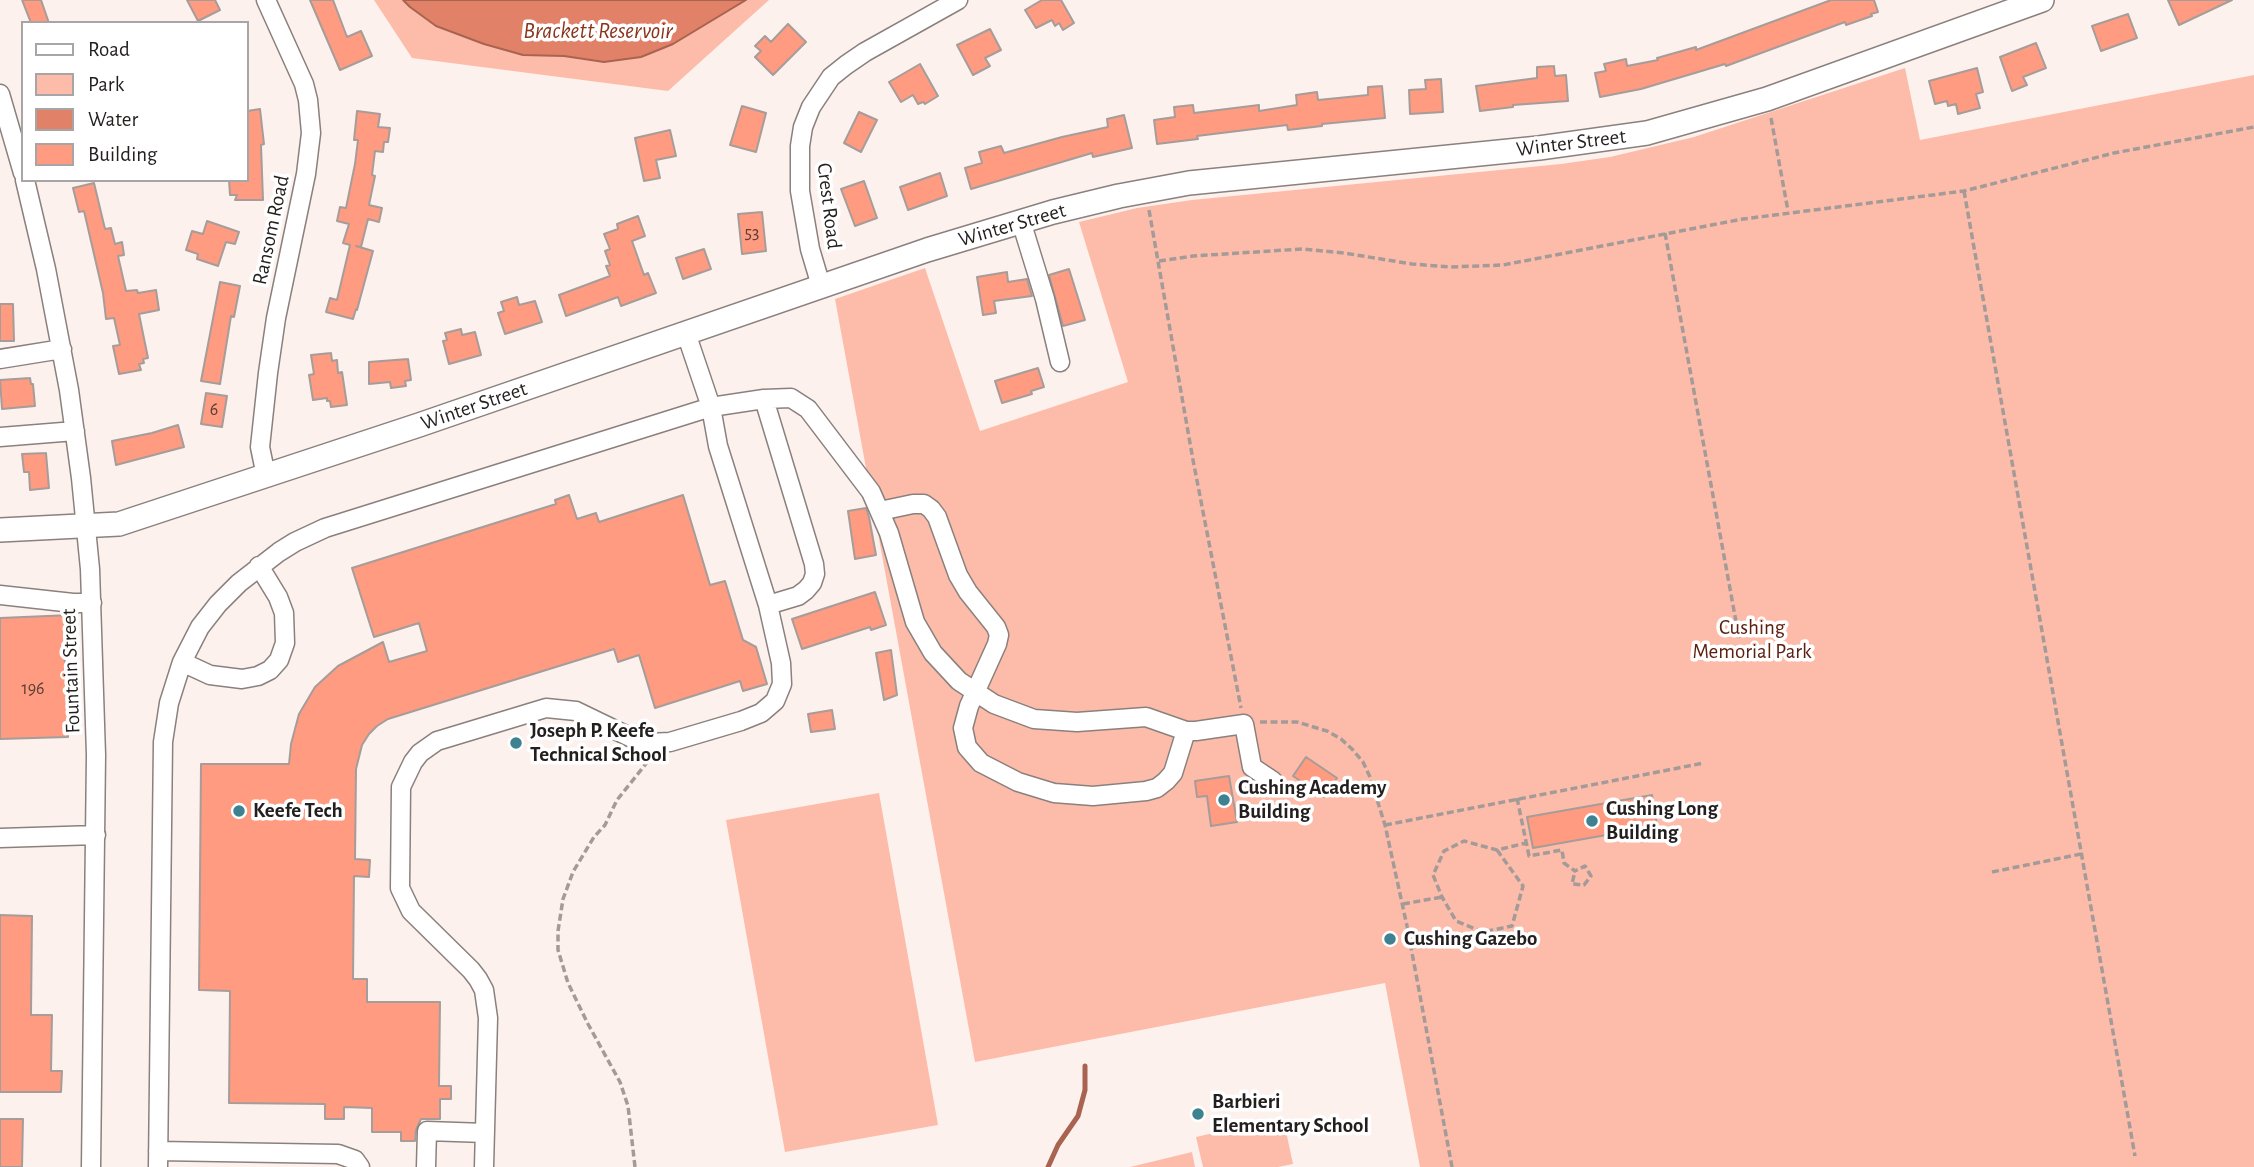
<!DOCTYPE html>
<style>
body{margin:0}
#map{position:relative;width:2254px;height:1167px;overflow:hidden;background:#fdf1ee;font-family:"Alegreya Sans",sans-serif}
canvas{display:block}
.legend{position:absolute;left:21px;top:21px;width:228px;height:161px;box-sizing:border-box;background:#fff;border:2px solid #a7a5a5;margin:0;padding:9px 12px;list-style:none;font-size:21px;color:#231f1e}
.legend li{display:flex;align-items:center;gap:14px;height:35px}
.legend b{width:35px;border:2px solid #a7a5a5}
</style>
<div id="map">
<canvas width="2254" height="1167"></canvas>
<ul class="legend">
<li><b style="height:9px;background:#fff"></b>Road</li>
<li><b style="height:19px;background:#fdbca9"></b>Park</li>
<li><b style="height:19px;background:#e18167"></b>Water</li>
<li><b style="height:19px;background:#fe9b80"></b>Building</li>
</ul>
</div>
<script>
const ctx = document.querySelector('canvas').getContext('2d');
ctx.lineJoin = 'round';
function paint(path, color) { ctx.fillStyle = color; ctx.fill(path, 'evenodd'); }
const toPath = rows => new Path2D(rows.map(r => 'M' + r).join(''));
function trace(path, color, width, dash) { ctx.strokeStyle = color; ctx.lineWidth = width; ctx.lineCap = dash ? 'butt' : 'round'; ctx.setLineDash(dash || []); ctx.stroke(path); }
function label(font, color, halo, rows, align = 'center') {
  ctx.font = font + ' "Alegreya Sans",sans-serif'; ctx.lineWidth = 7; ctx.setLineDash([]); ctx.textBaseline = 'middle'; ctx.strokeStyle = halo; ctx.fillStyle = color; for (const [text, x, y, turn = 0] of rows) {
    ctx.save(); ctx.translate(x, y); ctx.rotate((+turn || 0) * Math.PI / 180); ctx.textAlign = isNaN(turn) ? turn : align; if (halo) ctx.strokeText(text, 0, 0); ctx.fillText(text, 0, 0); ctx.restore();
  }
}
const green = toPath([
 [374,0,769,0,668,91,412,58],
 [1905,68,1920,140,2254,75,2254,1167,1420,1167,1385,983,975,1062,835,299,925,268,980,431,1128,382,1079,222,1137,208,1192,200,1561,164,1610,157,1694,137],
 [879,793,938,1125,785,1152,726,820],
 [1283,1117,1293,1164,1278,1167,1203,1167,1196,1137],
 [1192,1152,1195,1167,1130,1167]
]);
const water = toPath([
 [403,0,746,0,673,44,641,57,604,62,564,56,523,55,484,44,436,26,410,7,403,0]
]);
const stream = toPath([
 [1048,1167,1058,1145,1078,1116,1085,1090,1085,1066]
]);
const building = toPath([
 [22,0,41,0,49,23,31,23,22,0],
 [187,0,215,0,220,10,198,21,187,0],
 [310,0,333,0,347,37,361,31,372,56,340,70,310,0],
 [1042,0,1061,0,1074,23,1063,30,1059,23,1055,26,1052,20,1036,28,1025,10,1042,0],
 [1831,0,1874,0,1878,12,1871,14,1872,16,1846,25,1845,22,1726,66,1725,64,1641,89,1600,97,1595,73,1606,71,1604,64,1626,59,1627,66,1658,60,1657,58,1696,47,1696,50,1831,0],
 [2168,0,2232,0,2179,25,2168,0],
 [2128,14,2137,38,2101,51,2092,26,2128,14],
 [788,24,806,42,773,75,755,57,761,51,755,46,765,36,771,42,788,24],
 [990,29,1001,50,985,58,990,66,973,75,957,45,990,29],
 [2036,43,2046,68,2023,77,2027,85,2012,91,2000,57,2036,43],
 [920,64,938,96,925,104,923,102,918,104,913,95,901,102,889,82,920,64],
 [1554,66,1555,76,1566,75,1568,101,1513,105,1513,107,1480,111,1476,86,1537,78,1537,67,1554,66],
 [1977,68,1983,92,1976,94,1980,108,1958,114,1956,104,1948,106,1947,101,1935,104,1929,81,1977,68],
 [1441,79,1443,112,1410,114,1409,90,1426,89,1425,80,1441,79],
 [1382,86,1385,118,1322,124,1322,126,1288,130,1287,125,1197,136,1198,139,1157,144,1154,120,1175,117,1174,107,1193,105,1194,113,1259,105,1259,111,1297,105,1296,95,1317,92,1318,100,1368,95,1368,87,1382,86],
 [742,106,766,113,756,152,730,145,742,106],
 [260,109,264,144,261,145,263,200,235,200,237,195,230,195,229,180,247,180,247,111,260,109],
 [357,111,380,114,378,127,390,128,388,142,384,142,383,152,375,151,372,175,375,176,369,205,382,208,379,222,368,219,361,247,356,246,373,251,357,310,356,309,353,319,326,312,330,298,337,300,350,245,343,243,349,224,337,221,340,207,346,208,355,164,358,140,354,140,357,111],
 [859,112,877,120,861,152,844,143,859,112],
 [1124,115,1132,148,1093,157,1092,153,971,189,965,168,982,163,979,152,1001,146,1004,153,1062,137,1108,127,1107,119,1124,115],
 [670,130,676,156,656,160,660,178,644,181,635,138,670,130],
 [940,173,947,196,908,210,900,187,940,173],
 [864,181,877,218,855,226,841,189,864,181],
 [94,183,105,229,111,228,115,244,122,242,124,255,118,256,126,291,137,290,138,293,156,290,159,310,139,314,148,358,143,359,144,363,139,364,141,370,119,374,113,346,120,345,114,318,106,319,103,293,84,211,79,212,73,188,94,183],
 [762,212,766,251,742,254,738,214,762,212],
 [638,216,645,236,632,241,644,275,648,273,656,293,621,306,618,297,566,316,559,295,610,276,606,266,610,265,605,251,610,249,604,234,618,229,617,224,638,216],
 [207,221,239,232,235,244,226,242,218,266,197,259,198,254,186,250,192,231,203,234,207,221],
 [704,249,711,269,683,279,676,258,704,249],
 [1069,269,1085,320,1063,326,1049,275,1069,269],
 [1007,272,1008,282,1027,279,1032,296,994,301,996,313,983,315,977,277,1007,272],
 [220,282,240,286,234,317,231,316,220,384,201,381,220,282],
 [517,297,519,305,535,301,542,322,505,334,498,313,504,311,501,302,517,297],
 [0,304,13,304,14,341,0,341,0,304],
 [461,329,462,335,475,332,481,355,449,364,443,341,447,340,445,333,461,329],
 [331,353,332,361,337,360,338,373,342,372,347,405,331,407,330,401,327,401,327,398,313,400,309,375,314,374,311,355,331,353],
 [408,359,411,380,405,381,406,386,391,388,390,382,369,384,369,362,408,359],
 [1038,368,1044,387,1031,391,1032,394,1002,403,995,381,1038,368],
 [30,378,31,384,33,384,35,406,2,409,0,380,30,378],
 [206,393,227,396,222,427,201,424,206,393],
 [178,425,184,447,116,465,112,441,152,433,178,425],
 [46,453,49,488,30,490,29,472,24,472,22,454,46,453],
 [569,495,577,519,596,513,599,522,683,495,710,585,725,581,743,640,756,647,767,684,743,691,740,681,655,708,639,655,618,662,614,649,388,719,377,726,369,734,362,745,356,769,355,859,370,860,369,877,354,876,353,979,367,979,367,1002,440,1002,439,1086,451,1086,451,1099,440,1099,440,1119,421,1119,416,1130,415,1141,401,1141,401,1132,372,1132,372,1108,344,1107,344,1119,325,1119,325,1104,229,1103,230,991,199,990,201,764,289,764,291,744,299,714,315,687,338,666,383,642,389,662,427,651,419,623,374,637,352,568,556,504,555,500,569,495],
 [866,508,869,517,876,555,855,559,848,511,866,508],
 [875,592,886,625,871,630,870,627,802,649,792,619,875,592],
 [71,615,72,641,64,641,68,737,0,739,0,618,71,615],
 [891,650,897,695,884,700,876,653,891,650],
 [832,710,835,729,811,732,808,714,832,710],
 [1306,757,1337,778,1324,797,1293,776,1306,757],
 [1229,776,1237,822,1211,826,1207,796,1197,797,1195,781,1229,776],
 [1652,795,1657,826,1533,848,1527,817,1652,795],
 [0,915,32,916,31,1015,52,1015,51,1071,62,1071,61,1092,0,1092,0,915],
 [0,1119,23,1119,22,1167,0,1167,0,1119]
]);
const path = toPath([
 [1771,118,1788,211],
 [1964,191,2135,1156],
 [1149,210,1193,460,1241,708],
 [1665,233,1739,638],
 [1159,261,1193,256,1302,249,1344,253,1412,264,1451,267,1503,265,1743,219,1964,191,2114,153,2254,127],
 [1260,722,1297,722,1327,731,1341,739,1352,749,1363,762,1370,777,1385,825,1407,926,1452,1167],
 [1517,798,1529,856,1562,850,1564,863,1575,871,1585,866,1591,876,1584,885,1572,884,1575,871],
 [1385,825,1704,763],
 [1497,850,1523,886,1512,926,1483,932,1456,921,1442,897,1433,875,1444,851,1464,841,1497,850,1526,843],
 [1992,872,2081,854],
 [1403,904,1442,897],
 [635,1167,628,1106,620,1082,588,1024,568,983,558,950,558,931,563,899,573,872,594,837,605,825,617,800,649,760]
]);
const minor = toPath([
 [0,94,23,173],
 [25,180,46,269,69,390,81,478,90,569,96,755,91,1167],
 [1021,221,1045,299,1060,362],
 [821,286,810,249,800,191,800,146,803,127,811,107,831,77,846,65,865,52,958,0],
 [0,359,62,349],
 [764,399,814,564,815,574,812,583,806,590,798,596,768,605],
 [0,437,75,431],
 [266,476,260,447,268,373,276,318,306,174,311,133,308,100,304,84,266,0],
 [880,511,913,504,924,504,931,509,937,517,958,575,968,592,996,627,999,635,997,644,969,706,963,728,967,747,981,763,1018,782,1054,793,1093,796,1146,791,1157,788,1166,781,1173,773,1186,731],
 [0,595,73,603,92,603],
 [182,662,210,675,242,679,258,676,270,670,279,660,285,643,284,613,278,597,259,566],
 [0,838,96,835],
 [158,1151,338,1154,355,1160,360,1167],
 [158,1167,163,742,169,703,182,662,200,627,218,604,239,583,279,552,295,542,325,528,711,407,764,399,791,398,808,409,871,492,889,533,915,622,933,653,959,681,994,704,1034,719,1077,722,1146,717,1186,731,1196,731,1244,724,1252,767,1273,781],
 [426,1167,427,1131,485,1133],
 [484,1167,488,1018,484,990,478,979,471,970,411,911,400,888,401,787,413,762,420,753,437,741,546,708,576,711,636,740,648,743,670,742,741,721,761,713,775,701,782,684,781,663,768,605,718,446,711,407,686,333]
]);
const major = toPath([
 [0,530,119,524,419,425,927,250,1053,212,1119,196,1189,183,1539,148,1647,133,1767,99,2042,0]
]);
const markers = [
 [516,743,7,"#3e8191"],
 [1224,800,7,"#3e8191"],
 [239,811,7,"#3e8191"],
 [1592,821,7,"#3e8191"],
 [1390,939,7,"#3e8191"],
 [1198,1114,7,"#3e8191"]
];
const numberNames = [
 ["53",752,233],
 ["6",214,410],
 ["196",33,689]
];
const streetNames = [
 ["Winter Street",1571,143,-7],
 ["Crest Road",829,206,83],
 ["Winter Street",1012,225,-16],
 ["Ransom Road",271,230,-78],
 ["Winter Street",474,406,-19],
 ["Fountain Street",71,671,-92]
];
const parkNames = [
 ["Cushing",1752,628],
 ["Memorial Park",1752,652]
];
const poiNames = [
 ["Joseph P. Keefe",530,731],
 ["Technical School",530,755],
 ["Cushing Academy",1238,788],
 ["Building",1238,812],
 ["Cushing Long",1606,809],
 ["Building",1606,833],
 ["Keefe Tech",253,811],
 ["Cushing Gazebo",1404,939],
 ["Barbieri",1212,1102],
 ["Elementary School",1212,1126]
];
const waterNames = [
 ["Brackett Reservoir",598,31]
];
paint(green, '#fdbca9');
paint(water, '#e18167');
trace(water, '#a86451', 2);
trace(stream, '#a86451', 5);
paint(building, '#fe9b80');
trace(building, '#a69c99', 2);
trace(minor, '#8a807d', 21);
trace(major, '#8a807d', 26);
trace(path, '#a49b99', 3.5, [7, 3.5]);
trace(minor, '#fff', 18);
trace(major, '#fff', 23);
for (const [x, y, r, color] of markers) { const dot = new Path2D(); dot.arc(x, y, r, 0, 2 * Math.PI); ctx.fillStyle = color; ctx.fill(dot); trace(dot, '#fff', 2.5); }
label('18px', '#5a3e36', null, numberNames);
label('21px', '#231f1e', '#fff', streetNames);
label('21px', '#5d2010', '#fff', parkNames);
label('bold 21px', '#231f1e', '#fff', poiNames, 'left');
label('italic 23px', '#8b341c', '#fff', waterNames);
</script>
